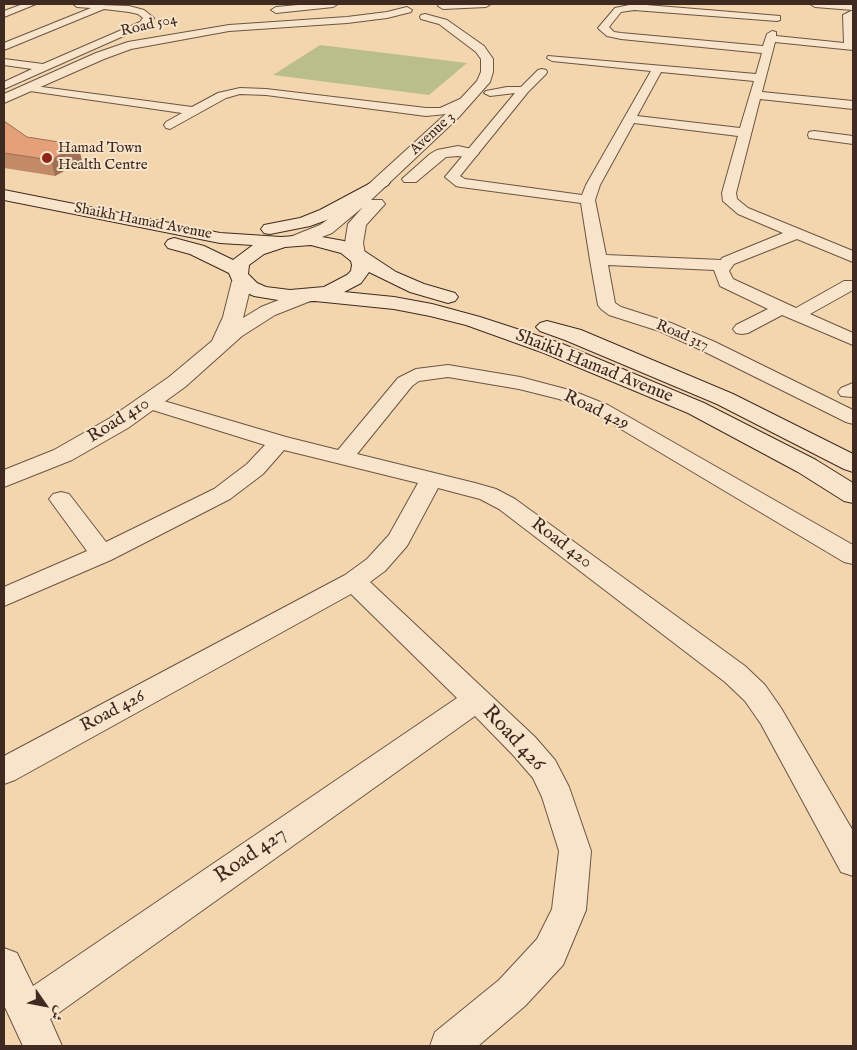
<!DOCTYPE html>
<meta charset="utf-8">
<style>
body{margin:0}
#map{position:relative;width:857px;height:1050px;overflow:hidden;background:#f3d6ae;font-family:"IM FELL English",Amiri,serif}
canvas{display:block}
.frame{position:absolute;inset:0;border:5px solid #3e2a20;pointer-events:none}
.north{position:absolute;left:20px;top:980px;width:50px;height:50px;-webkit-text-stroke:4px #f7e4ca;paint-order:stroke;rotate:123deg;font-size:14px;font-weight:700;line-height:20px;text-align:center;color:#3e2a20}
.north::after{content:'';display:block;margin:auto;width:18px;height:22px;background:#3e2a20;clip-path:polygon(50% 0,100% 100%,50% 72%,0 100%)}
</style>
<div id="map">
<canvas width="857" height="1050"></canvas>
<div class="frame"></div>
<div class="north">ش</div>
</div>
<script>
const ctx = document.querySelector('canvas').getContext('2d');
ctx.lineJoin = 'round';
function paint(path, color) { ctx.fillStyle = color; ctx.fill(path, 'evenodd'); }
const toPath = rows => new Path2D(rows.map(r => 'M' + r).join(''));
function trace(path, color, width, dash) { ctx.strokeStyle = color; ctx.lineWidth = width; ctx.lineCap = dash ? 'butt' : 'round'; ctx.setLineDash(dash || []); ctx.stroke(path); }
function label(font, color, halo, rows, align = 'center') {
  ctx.font = font + ' "IM FELL English",serif'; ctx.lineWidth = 4; ctx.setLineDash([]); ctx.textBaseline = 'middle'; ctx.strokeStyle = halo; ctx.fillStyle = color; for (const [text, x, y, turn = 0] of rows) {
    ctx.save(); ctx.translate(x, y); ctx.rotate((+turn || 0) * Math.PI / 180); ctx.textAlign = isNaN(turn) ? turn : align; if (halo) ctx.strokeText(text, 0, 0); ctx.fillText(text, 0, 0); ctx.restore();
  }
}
const green = toPath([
 [320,45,467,63,429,95,273,75]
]);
const minor = toPath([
 [23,4,36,4,4,17,4,11,23,4],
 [73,4,129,6,144,10,154,18,146,26,4,89,4,82,32,69,4,65,4,59,43,64,140,22,143,18,138,14,129,12,104,9,4,50,4,43,91,8,77,7,73,4],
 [309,4,338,4,333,7,276,13,271,10,276,7,309,4],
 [634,4,780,16,780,20,777,21,634,10,621,12,609,27,614,32,621,33,763,46,767,34,772,31,776,32,776,36,844,43,843,15,853,10,853,50,775,42,762,92,853,101,853,109,760,99,736,193,737,199,748,208,853,251,853,262,797,239,734,264,729,271,733,279,796,308,844,281,853,281,853,290,810,314,853,333,853,345,782,315,748,333,742,334,736,333,733,329,736,325,768,309,720,286,714,270,608,265,615,303,621,307,671,323,715,342,853,410,853,424,846,422,701,350,659,331,609,315,601,309,598,305,590,260,581,203,461,187,456,186,445,177,515,93,490,96,484,93,486,91,507,87,521,87,538,70,542,69,546,70,547,72,546,74,528,92,460,176,465,179,582,195,586,185,651,71,552,61,547,58,548,56,756,74,762,53,621,39,607,36,600,30,598,28,615,8,634,4],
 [661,72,754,81,740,128,637,116,661,72],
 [634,123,738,136,722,193,723,201,738,214,783,233,722,258,721,260,606,255,595,200,600,185,634,123],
 [27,85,192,107,218,93,240,88,266,89,426,108,440,108,469,95,475,99,446,114,426,116,266,95,240,94,226,98,170,129,166,128,164,125,166,122,182,113,23,90,21,88,27,85],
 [814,131,853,136,853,144,809,138,808,135,809,132,814,131],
 [448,365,520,377,573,391,608,405,853,545,853,564,844,562,594,413,559,399,519,389,448,377,419,381,412,386,357,454,475,483,496,489,515,499,745,666,765,685,781,708,853,831,853,876,841,872,761,724,745,701,725,682,499,509,480,499,438,488,407,546,385,571,370,582,535,737,555,760,569,787,591,851,586,910,563,965,525,1006,478,1046,430,1046,435,1032,499,980,537,939,552,909,559,851,542,797,533,778,513,755,475,716,50,1019,62,1046,23,1046,4,1005,4,948,17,953,33,986,457,698,351,594,15,780,4,784,4,756,345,575,367,559,389,535,418,483,284,450,263,474,230,499,111,560,4,606,4,587,87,551,49,499,53,494,61,492,69,494,106,542,214,489,247,464,265,445,143,407,140,403,143,399,150,397,157,399,286,437,338,450,398,378,416,369,448,365],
 [853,383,853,397,841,396,838,392,841,388,853,383]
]);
const tertiary = toPath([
 [439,4,491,4,486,7,443,9,438,6,439,4],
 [810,4,853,4,853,10,815,7,810,4],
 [407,7,412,10,411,12,387,18,347,23,229,31,131,49,104,59,4,103,4,94,96,53,128,42,229,25,347,17,387,12,407,7],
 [425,14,447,20,484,46,493,59,493,72,490,82,459,117,371,200,382,200,385,204,366,225,363,243,365,254,363,258,356,260,349,258,345,243,348,224,363,207,332,233,302,245,296,246,290,245,287,241,290,237,320,225,338,212,449,111,477,81,481,72,481,59,476,52,439,24,421,19,420,17,421,15,425,14],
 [458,146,476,150,479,153,476,156,471,158,458,156,446,157,416,182,404,182,402,179,430,154,437,150,458,146],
 [242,275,249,277,252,281,243,318,261,307,299,292,306,290,313,292,316,296,313,300,275,315,242,336,185,387,128,428,72,460,4,487,4,470,54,450,110,418,169,377,212,341,223,317,232,281,235,277,242,275]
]);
const secondary = toPath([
 [382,177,388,179,390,182,388,185,332,218,310,226,270,234,264,233,261,229,264,225,300,218,320,210,382,177],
 [4,190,220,233,281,237,311,235,344,241,355,245,396,272,424,284,455,293,458,297,455,301,448,303,441,301,410,292,369,272,361,283,344,292,394,297,432,304,480,317,560,343,704,403,816,460,853,483,853,503,844,501,798,472,688,413,544,353,466,325,430,316,394,309,315,301,290,302,254,296,243,291,232,280,229,273,190,254,168,248,165,244,168,240,174,238,204,246,233,260,253,245,220,243,4,200,4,190],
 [311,245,341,253,351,261,352,265,351,271,347,275,324,287,290,290,266,287,257,283,248,274,249,265,264,254,285,247,311,245],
 [547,321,581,330,733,394,853,454,853,472,844,469,717,404,565,340,540,331,536,327,540,323,547,321]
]);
const wall = toPath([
 [4,121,27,137,78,145,82,161,55,176,4,168]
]);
const shadedWall = toPath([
 [78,145,82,161,55,176,51,160]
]);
const building = toPath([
 [4,121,27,137,78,145,51,160,4,153,4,121]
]);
const markers = [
 [47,158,6,"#8f2418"]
];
const farStreetnames = [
 ["Road 504",149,26,-13],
 ["Avenue 3",433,134,-43],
 ["Shaikh Hamad Avenue",143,222,11],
 ["Road 317",682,336,23]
];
const farPoinames = [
 ["Hamad Town",58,149],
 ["Health Centre",58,166]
];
const streetNames = [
 ["Shaikh Hamad Avenue",594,367,22],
 ["Road 429",596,411,25],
 ["Road 410",119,421,-32],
 ["Road 420",561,544,37],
 ["Road 426",113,712,-28]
];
const nearStreetnames = [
 ["Road 426",513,739,47],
 ["Road 427",251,856,-35]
];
paint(green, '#babe8b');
trace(minor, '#6b5544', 2);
trace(tertiary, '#6b5544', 2);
trace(secondary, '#3e2a20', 2);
paint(minor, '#f7e4ca');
paint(tertiary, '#f7e4ca');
paint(secondary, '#f7e4ca');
paint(wall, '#c38a68');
paint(shadedWall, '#9f7055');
paint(building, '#e3a079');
trace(building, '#9f7055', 1);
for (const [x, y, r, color] of markers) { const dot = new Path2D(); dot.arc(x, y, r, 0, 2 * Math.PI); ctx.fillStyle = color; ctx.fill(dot); trace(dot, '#f7e4ca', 2); }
label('15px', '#3e2a20', '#f7e4ca', farStreetnames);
label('15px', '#3e2a20', '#f7e4ca', farPoinames, 'left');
label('18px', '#3e2a20', '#f7e4ca', streetNames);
label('21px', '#3e2a20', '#f7e4ca', nearStreetnames);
</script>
